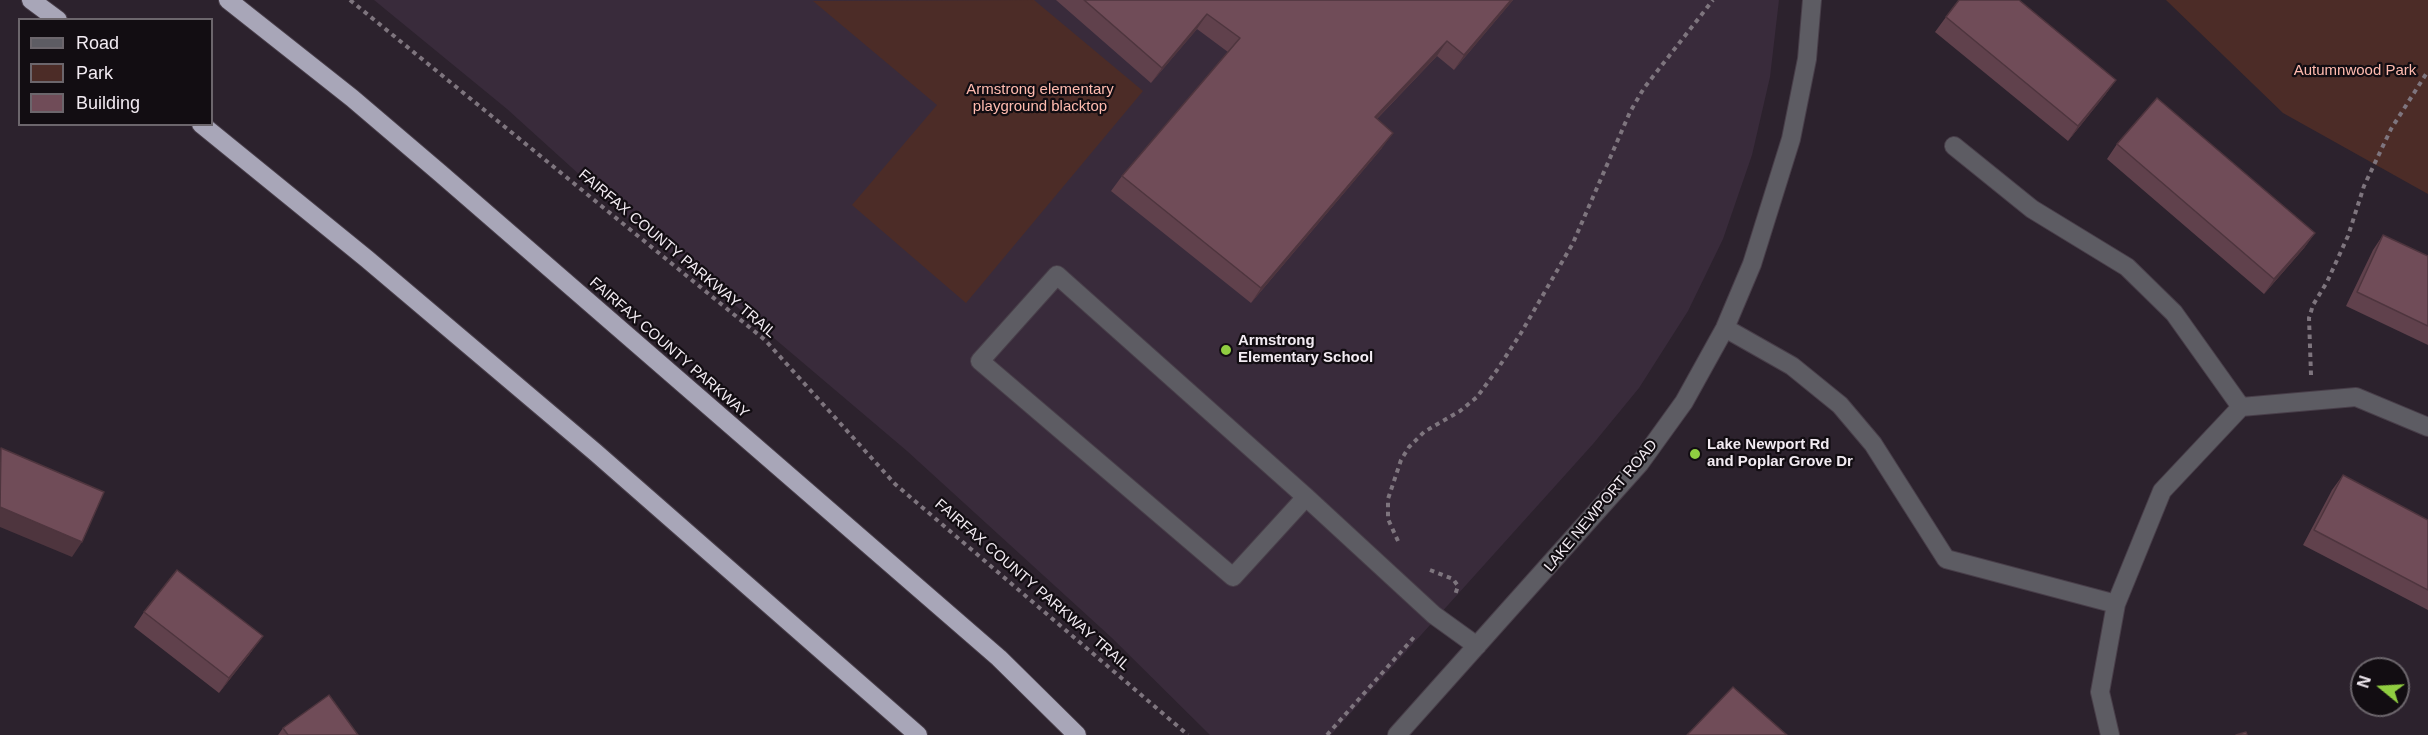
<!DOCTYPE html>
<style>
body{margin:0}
#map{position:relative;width:2428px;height:735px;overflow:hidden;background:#2c222d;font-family:Helvetica,sans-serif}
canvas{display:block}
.legend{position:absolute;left:18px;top:18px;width:195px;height:108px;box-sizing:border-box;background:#120d12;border:2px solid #6c666c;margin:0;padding:8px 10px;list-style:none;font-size:18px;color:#f2ebf2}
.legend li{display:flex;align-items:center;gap:12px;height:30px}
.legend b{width:30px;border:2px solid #6c666c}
.north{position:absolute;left:2350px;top:657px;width:60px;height:60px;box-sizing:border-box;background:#120d12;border:2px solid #6c666c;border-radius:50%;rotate:288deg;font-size:16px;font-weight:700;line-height:24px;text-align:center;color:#f2ebf2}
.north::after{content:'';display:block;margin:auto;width:21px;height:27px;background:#90cd41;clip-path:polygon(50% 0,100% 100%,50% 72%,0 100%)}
</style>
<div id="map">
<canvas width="2428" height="735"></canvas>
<ul class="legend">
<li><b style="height:8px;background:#5d5c63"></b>Road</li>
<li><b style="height:16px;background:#4c2c27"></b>Park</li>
<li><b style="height:16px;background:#704c58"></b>Building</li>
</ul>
<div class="north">N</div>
</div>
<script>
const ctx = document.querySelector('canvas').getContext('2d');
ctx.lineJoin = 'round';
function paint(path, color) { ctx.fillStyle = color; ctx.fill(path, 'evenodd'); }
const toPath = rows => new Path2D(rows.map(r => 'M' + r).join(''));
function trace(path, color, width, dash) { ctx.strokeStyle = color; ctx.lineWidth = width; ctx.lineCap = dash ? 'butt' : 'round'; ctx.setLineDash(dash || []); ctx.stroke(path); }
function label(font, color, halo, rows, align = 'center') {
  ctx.font = font + ' Helvetica,sans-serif'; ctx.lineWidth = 4.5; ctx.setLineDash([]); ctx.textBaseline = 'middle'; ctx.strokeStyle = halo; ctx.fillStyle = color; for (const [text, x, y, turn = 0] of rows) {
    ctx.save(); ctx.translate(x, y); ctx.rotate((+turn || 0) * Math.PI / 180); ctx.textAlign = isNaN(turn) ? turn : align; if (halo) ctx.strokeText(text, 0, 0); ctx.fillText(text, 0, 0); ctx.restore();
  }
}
const built = toPath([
 [374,0,1779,0,1770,77,1752,155,1723,239,1688,311,1639,388,1593,444,1331,735,1210,735,1112,638,907,451,729,300,634,224,507,109]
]);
const green = toPath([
 [1034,0,1143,91,966,303,852,205,937,105,813,1],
 [2166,0,2428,0,2428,194,2283,113]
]);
const path = toPath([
 [350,0,765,340,895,484,1188,735],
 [2311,375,2309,318,2313,305,2327,282,2348,236,2364,186,2391,129,2428,71],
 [1398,541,1388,519,1388,499,1401,460,1409,447,1424,432,1460,411,1477,397,1497,370,1521,333,1573,243,1630,112,1644,88,1713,0],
 [1430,570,1453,579,1458,586,1455,595],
 [1327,735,1416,635]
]);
const minor = toPath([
 [1954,146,2032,209,2127,267,2174,313,2241,407,2356,397,2428,427],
 [1725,328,1792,366,1840,405,1873,444,1946,559,2116,604,2100,692,2110,735],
 [1306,497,1233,577,980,361,1057,275,1306,497,1434,615,1477,646],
 [2116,604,2162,491,2241,407],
 [1397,735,1640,463,1684,402,1725,328,1752,264,1791,139,1807,59,1812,0]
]);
const highway = toPath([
 [31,0,58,20],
 [228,0,352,98,440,173,999,658,1077,735],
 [201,124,367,259,595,452,918,735]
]);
const wall = toPath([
 [1056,0,1513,0,1454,70,1437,56,1377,119,1382,148,1251,303,1111,191,1122,176,1228,52,1197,29,1151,83],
 [1946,17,2116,80,2105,95,2068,141,1935,32],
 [2117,144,2315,233,2304,248,2264,294,2107,159],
 [2383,235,2428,256,2428,345,2346,306,2373,250],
 [2343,475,2428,520,2428,610,2303,545,2332,490],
 [144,612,252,651,219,693,134,627],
 [283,728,358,735,278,735]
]);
const shadedWall = toPath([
 [1511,0,1513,0,1454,70,1464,55],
 [1207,14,1197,29,1151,83,1162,68],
 [1447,41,1437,56,1364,132,1375,117],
 [2116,80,2105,95,2068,141,2078,126],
 [1393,133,1382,148,1251,303,1261,288],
 [2315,233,2304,248,2264,294,2274,279],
 [0,507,82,542,72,557,0,527],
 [263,636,252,651,219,693,229,678]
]);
const building = toPath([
 [1084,0,1511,0,1464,55,1447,41,1375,117,1393,133,1261,288,1122,176,1240,38,1207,14,1162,68,1084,0],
 [1959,0,2019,0,2116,80,2078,126,1946,17,1959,0],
 [2157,98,2315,233,2274,279,2117,144,2157,98],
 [2383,235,2428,256,2428,326,2357,292,2383,235],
 [1,448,104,492,82,542,0,507,1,448],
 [2343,475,2428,520,2428,590,2314,530,2343,475],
 [177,570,263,636,229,678,144,612,177,570],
 [1733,687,1787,735,1687,735,1733,687],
 [329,695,358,735,288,735,283,728,329,695],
 [2246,732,2247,735,2236,735,2246,732]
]);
const markers = [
 [1226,350,6,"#90cd41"],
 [1695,454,6,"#90cd41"]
];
const parkNames = [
 ["Autumnwood Park",2355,71],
 ["Armstrong elementary",1040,90],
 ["playground blacktop",1040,107]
];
const streetNames = [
 ["FAIRFAX COUNTY PARKWAY TRAIL",677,254,40],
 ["FAIRFAX COUNTY PARKWAY",669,348,41],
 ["LAKE NEWPORT ROAD",1601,506,-50],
 ["FAIRFAX COUNTY PARKWAY TRAIL",1032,585,41]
];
const poiNames = [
 ["Armstrong",1238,341],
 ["Elementary School",1238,358],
 ["Lake Newport Rd",1707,445],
 ["and Poplar Grove Dr",1707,462]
];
paint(built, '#392b3b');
paint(green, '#4c2c27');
trace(minor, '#483e49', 20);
trace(highway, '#483e49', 20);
trace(path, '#7e757e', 4, [4.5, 4.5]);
trace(minor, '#5d5c63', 18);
trace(highway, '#a8a6b8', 18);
paint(wall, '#60414c');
paint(shadedWall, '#4e353e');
paint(building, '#704c58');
trace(building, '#4e353e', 1.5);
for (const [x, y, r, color] of markers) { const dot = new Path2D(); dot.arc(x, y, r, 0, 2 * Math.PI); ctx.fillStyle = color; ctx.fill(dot); trace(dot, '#120d12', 2); }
label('15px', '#ffbbaf', '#120d12', parkNames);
label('15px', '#f2ebf2', '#120d12', streetNames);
label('bold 15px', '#f2ebf2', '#120d12', poiNames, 'left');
</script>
